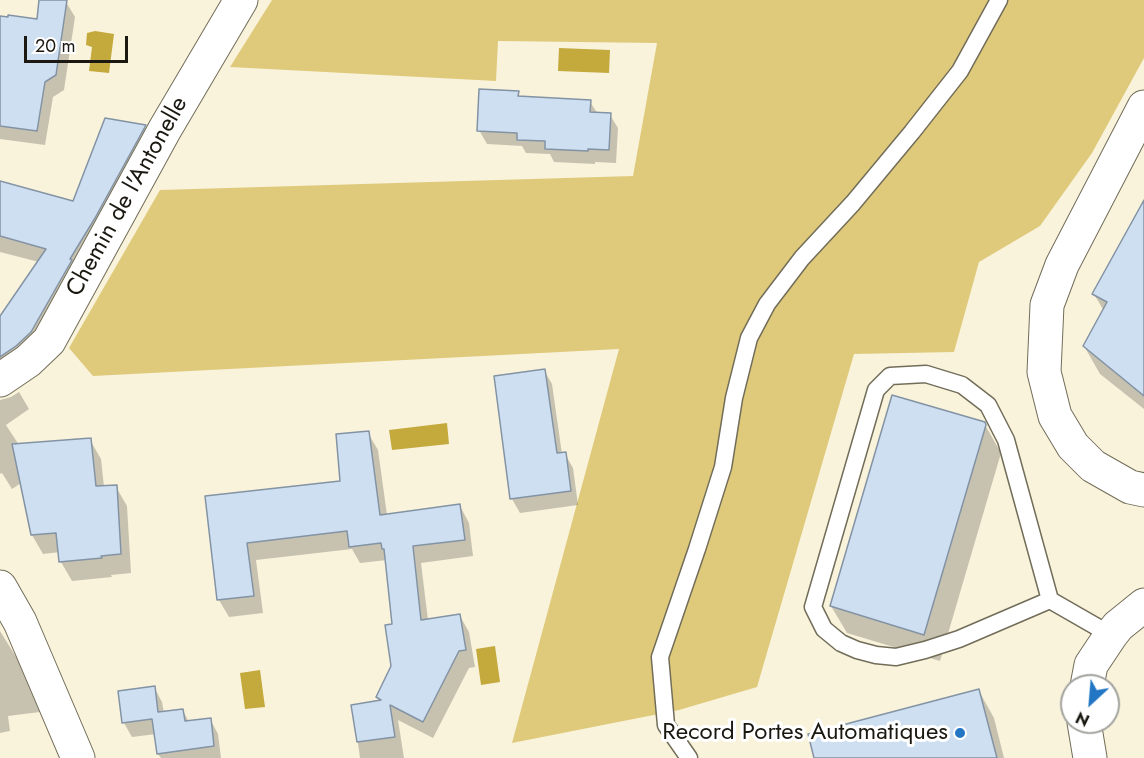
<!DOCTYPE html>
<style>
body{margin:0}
#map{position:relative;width:1144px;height:758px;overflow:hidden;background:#f9f3dc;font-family:Jost,sans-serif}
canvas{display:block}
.north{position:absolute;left:1060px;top:674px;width:60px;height:60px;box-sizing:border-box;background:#fff;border:2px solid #a3a39f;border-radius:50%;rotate:206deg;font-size:16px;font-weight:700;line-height:24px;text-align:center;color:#1a1810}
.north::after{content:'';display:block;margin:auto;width:21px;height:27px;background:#2276c4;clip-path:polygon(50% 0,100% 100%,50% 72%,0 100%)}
.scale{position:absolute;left:24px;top:36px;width:104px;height:27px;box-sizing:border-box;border:3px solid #1a1810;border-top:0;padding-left:8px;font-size:18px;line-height:21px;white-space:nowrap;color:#1a1810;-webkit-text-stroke:4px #fff;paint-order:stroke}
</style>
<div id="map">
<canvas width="1144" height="758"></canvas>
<div class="north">N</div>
<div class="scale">20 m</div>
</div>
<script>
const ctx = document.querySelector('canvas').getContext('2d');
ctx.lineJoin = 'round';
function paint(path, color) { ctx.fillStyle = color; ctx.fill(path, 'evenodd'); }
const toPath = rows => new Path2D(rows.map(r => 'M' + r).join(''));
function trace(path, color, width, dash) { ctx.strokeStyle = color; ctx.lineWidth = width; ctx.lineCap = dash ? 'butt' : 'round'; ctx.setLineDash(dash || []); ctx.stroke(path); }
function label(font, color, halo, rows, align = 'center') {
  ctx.font = font + ' Jost,sans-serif'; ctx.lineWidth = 6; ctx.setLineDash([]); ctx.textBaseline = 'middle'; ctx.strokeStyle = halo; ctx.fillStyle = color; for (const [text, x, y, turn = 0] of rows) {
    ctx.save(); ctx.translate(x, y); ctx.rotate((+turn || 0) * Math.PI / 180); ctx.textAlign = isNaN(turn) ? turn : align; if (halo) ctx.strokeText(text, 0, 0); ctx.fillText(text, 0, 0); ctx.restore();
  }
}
const green = toPath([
 [272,0,1144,0,1144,58,1092,153,1040,226,979,262,954,352,854,354,757,687,679,710,512,743,619,349,93,376,69,348,160,190,633,176,657,43,498,41,496,81,230,67]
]);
const water = toPath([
 [95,31,114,34,109,73,89,71,92,47,86,45,87,33],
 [559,48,610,50,609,73,558,71],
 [447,423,449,444,392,450,389,430],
 [495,646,500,682,481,685,476,649],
 [260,670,265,707,245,709,240,673]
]);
const shadow = toPath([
 [41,0,66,2,75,17,64,90,53,97,45,145,0,139,0,18,38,21],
 [518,93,521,98,590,102,598,114,610,115,618,128,616,163,595,162,595,164,554,162,550,154,526,153,522,146,487,144,479,130],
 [145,127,156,146,106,237,0,384,0,318,39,262,0,252,0,183,74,203],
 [1144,203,1144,409,1100,374,1084,346,1104,311,1094,294],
 [544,370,552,384,562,454,565,454,573,468,578,505,520,513,512,499,496,377],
 [19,392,29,409,6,425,19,445,90,440,101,459,104,487,116,487,127,506,131,573,111,575,112,577,72,581,61,562,60,552,43,554,32,535,21,483,12,489,2,473,0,474,0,400,11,397],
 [984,423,1001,453,940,661,847,633,831,606],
 [368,433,378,450,387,515,460,506,469,523,473,556,421,563,428,620,460,616,469,632,475,667,469,668,433,738,398,720,404,758,360,758,353,706,380,702,378,697,393,666,394,626,387,560,360,563,352,549,256,560,263,613,229,617,219,600,207,497,342,482],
 [0,631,18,660,40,712,8,716,10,731,0,733],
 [154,687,162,702,164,713,183,711,189,722,210,719,218,734,221,758,161,758,158,754,156,734,132,737,124,723,120,692],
 [979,691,994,718,1004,758,816,758]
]);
const building = toPath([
 [39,0,67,0,56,75,45,82,37,131,0,126,0,16,8,17,8,15,37,19,39,0],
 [479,89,519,91,518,96,591,100,590,112,611,113,609,150,588,149,588,151,545,149,545,141,517,140,517,133,477,131,479,89],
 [105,118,146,125,95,218,70,259,72,260,31,332,16,346,0,357,0,316,46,249,0,236,0,181,73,201,105,118],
 [1144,200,1144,396,1083,346,1107,302,1092,294,1144,200],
 [545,369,557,453,566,452,571,491,510,499,494,376,545,369],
 [892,395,985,422,986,425,924,635,830,606,892,395],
 [369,431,380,515,460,504,465,540,413,546,421,620,460,614,466,650,459,651,423,722,390,705,395,737,357,742,351,705,381,700,376,697,391,666,385,625,392,624,384,549,382,549,381,543,349,547,347,531,247,543,254,596,217,600,205,496,340,481,336,434,369,431],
 [91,438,96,486,117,485,121,554,101,556,102,558,59,562,56,533,31,535,12,444,91,438],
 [155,686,158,712,183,709,185,721,211,718,214,746,157,754,152,719,122,723,118,691,155,686],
 [979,689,997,758,814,758,808,734,979,689]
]);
const service = toPath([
 [1050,600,959,639,925,650,896,657,876,655,857,650,841,643,824,629,813,607,876,390,890,376,926,374,962,385,988,405,1006,440,1050,600,1111,635],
 [689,758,666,725,660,657,697,549,723,467,734,398,749,338,767,304,802,258,853,203,912,132,960,71,999,0]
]);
const minor = toPath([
 [1144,107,1062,265,1047,305,1044,372,1055,416,1073,446,1093,466,1130,487,1144,490],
 [0,380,28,361,49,341,165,129,241,0],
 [1087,686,1091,665,1111,635,1118,626,1144,605],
 [1084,722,1090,758]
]);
const tertiary = toPath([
 [0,587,20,622,78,758]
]);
const markers = [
 [960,733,6,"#2276c4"]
];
const streetNames = [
 ["Chemin de l'Antonelle",128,197,-61]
];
const poiNames = [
 ["Record Portes Automatiques",948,733]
];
paint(green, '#dfca7b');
paint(water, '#c4a93d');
paint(shadow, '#0003');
paint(building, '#cedff1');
trace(building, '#8393a4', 1.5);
trace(service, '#726d59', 19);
trace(minor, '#726d59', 35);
trace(tertiary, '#726d59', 35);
trace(service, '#fff', 16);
trace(minor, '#fff', 33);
trace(tertiary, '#fff', 33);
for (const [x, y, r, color] of markers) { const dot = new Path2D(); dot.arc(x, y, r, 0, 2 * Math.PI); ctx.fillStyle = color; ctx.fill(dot); trace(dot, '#fff', 2); }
label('24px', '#1a1810', '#fff', streetNames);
label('24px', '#1a1810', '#fff', poiNames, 'right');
</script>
